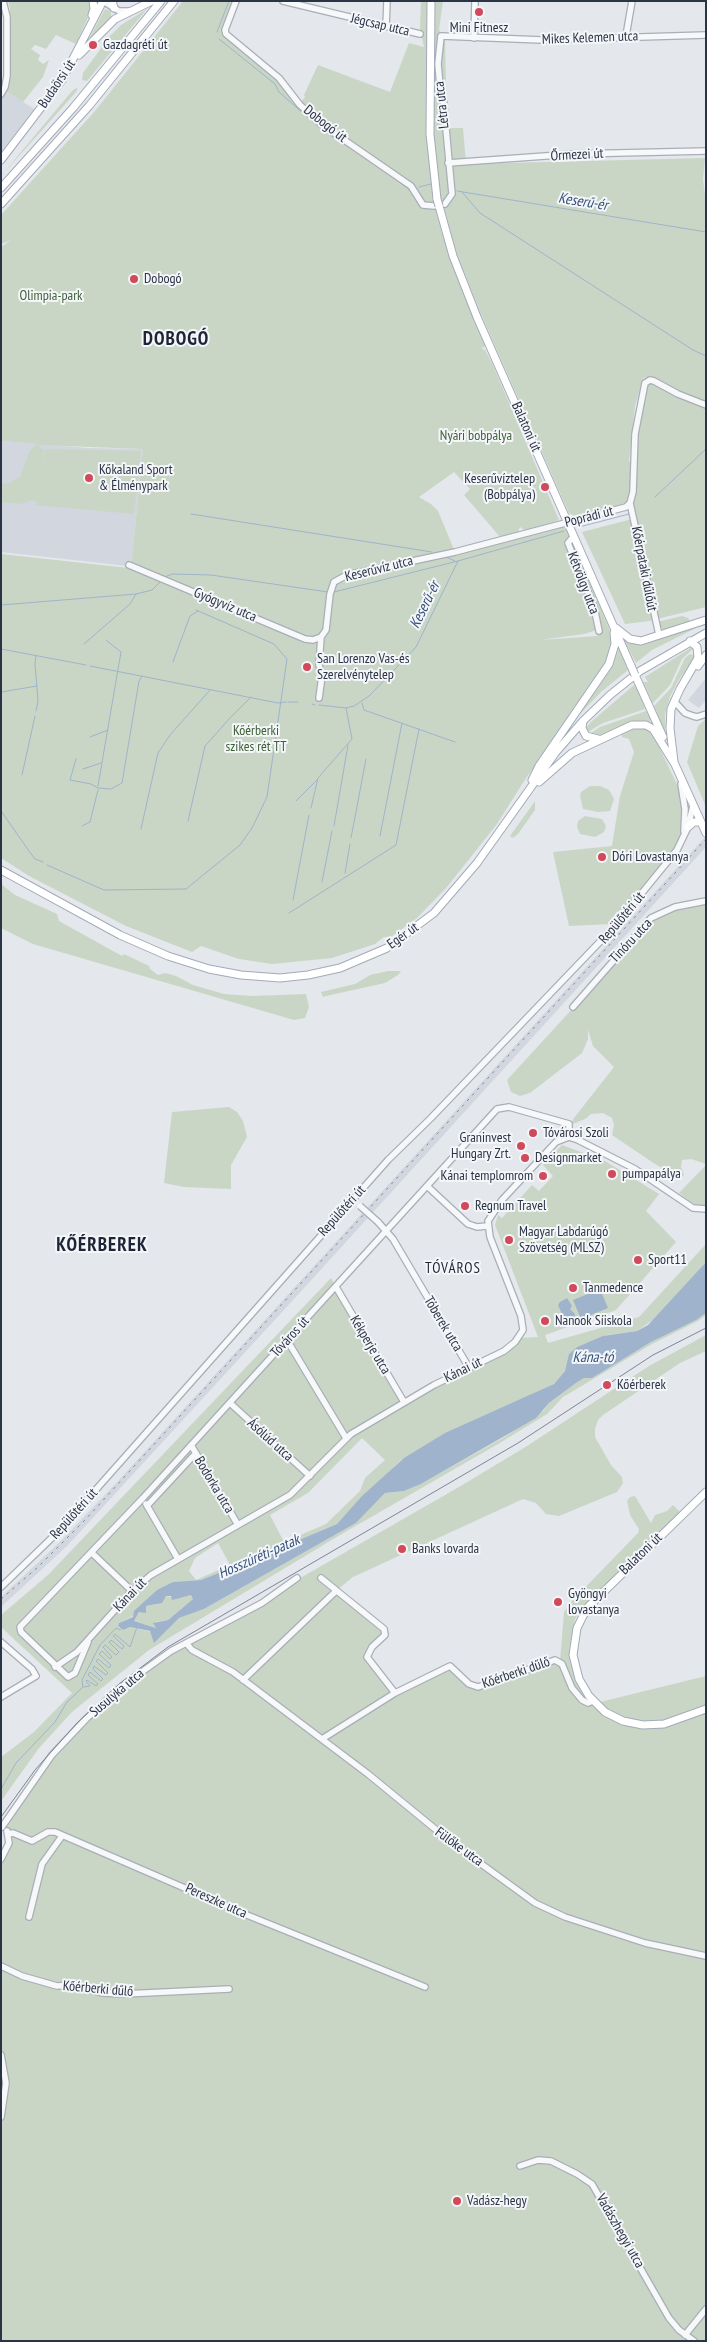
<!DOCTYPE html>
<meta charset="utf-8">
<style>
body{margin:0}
#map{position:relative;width:707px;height:2342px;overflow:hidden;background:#e4e7ec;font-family:"PT Sans Narrow",sans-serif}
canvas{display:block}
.frame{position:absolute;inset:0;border:2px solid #2b3445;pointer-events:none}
</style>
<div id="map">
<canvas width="707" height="2342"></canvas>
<div class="frame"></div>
</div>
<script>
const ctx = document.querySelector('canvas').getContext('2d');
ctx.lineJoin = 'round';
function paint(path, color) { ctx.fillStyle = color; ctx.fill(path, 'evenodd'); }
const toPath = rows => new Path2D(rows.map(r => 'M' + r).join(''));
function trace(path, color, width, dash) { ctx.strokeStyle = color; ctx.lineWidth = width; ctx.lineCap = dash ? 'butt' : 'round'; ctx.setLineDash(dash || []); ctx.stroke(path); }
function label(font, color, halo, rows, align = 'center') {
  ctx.font = font + ' "PT Sans Narrow",sans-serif'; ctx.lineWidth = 4; ctx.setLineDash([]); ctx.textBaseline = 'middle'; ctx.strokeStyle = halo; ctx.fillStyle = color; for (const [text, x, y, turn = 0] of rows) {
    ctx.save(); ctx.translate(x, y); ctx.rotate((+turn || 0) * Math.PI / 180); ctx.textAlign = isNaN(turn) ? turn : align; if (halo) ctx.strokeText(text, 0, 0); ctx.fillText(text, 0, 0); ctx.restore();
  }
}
const built = toPath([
 [4,90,39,112,1,160,1,94],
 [1,441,88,448,143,449,132,558,128,566,1,552],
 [706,678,706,700,699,708,688,700],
 [706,836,706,847,294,1299,67,1546,1,1607,1,1597,61,1541,119,1480]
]);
const green = toPath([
 [8,1,89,1,91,3,91,11,76,44,56,35,46,49,35,45,31,49,40,55,38,60,43,64,49,60,43,77,23,102,4,90,10,8],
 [183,1,236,1,225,30,301,102,305,97,304,95,318,65,390,92,409,43,424,47,420,29,421,1,443,1,439,30,445,38,446,85,450,128,463,128,466,164,705,158,703,179,706,203,706,607,649,621,625,624,582,532,636,518,633,504,636,449,643,388,653,380,649,377,643,378,635,406,629,461,632,465,630,500,625,504,576,517,569,513,481,314,456,251,444,207,435,208,443,237,489,345,481,348,485,350,492,363,559,520,526,531,520,527,517,534,501,538,464,495,470,489,454,472,419,497,431,504,438,511,455,552,567,522,573,537,570,544,572,542,585,569,610,631,611,644,603,670,524,781,497,824,447,887,417,918,391,937,384,937,375,944,332,958,272,964,239,959,201,946,192,952,126,926,29,876,1,858,1,554,129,568,132,558,143,449,38,445,44,450,41,474,45,449,141,451,134,514,36,505,37,502,33,500,20,504,1,502,1,484,9,483,20,477,29,452,35,445,38,444,1,441,1,247,11,240,1,244,1,215,95,111],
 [597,630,600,632,597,636,540,640,584,634],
 [105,9,111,11,111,19,89,39],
 [147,9,87,81,82,80,83,73,110,36,121,25],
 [78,87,76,92,1,176,72,91],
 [682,616,688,618,691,623,663,630,657,622],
 [692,627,694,629,652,650,636,663,624,640,639,644],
 [619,647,628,670,601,692,578,716,613,666],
 [692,647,694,648,682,659,670,685,653,703,643,682,648,682,645,677],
 [690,654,695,656,694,659,678,681,670,697,665,714,665,733,654,706,671,688,685,658],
 [634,685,637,686,645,709,603,723,586,733,585,729,591,722],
 [646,711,652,721,632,721,596,737,588,735,600,727],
 [706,719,706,807,687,762,698,726],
 [640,727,652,732,681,793,682,829,677,850,615,926,612,924,569,926,553,852,612,846,620,796,634,752,629,739,622,737,621,732],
 [590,786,600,786,609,790,614,799,610,811,598,812,583,809,580,796,581,792],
 [535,801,535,810,518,834,513,838,510,836],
 [585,816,602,819,606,826,604,832,595,837,580,834,577,827,578,821],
 [1,884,15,895,57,914,59,921,122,956,124,954,149,966,150,969,158,975,165,973,176,976,193,985,224,994,252,996,306,994,309,1007,305,1018,294,1020,33,944,1,928],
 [706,903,706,1164,691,1159,682,1160,681,1167,684,1175,680,1178,655,1164,612,1135,614,1125,612,1118,603,1113,591,1114,585,1119,570,1125,574,1118,614,1067,593,1046,588,1030,588,1039,582,1053,530,1093,520,1096,511,1092,507,1080,584,996,587,996,613,964,629,949,644,924,674,908],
 [388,971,401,971,398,975,385,983,326,996,323,997,321,992,355,984,370,975],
 [229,1107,237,1112,243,1121,247,1137,231,1165,231,1189,184,1187,164,1183,172,1112],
 [562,1145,605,1161,659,1194,646,1211,676,1242,616,1310,545,1335,548,1343,639,1317,706,1244,706,1262,654,1319,637,1331,608,1335,577,1347,570,1354,565,1371,554,1384,401,1460,337,1524,286,1546,277,1552,201,1580,173,1582,133,1616,119,1623,118,1626,122,1630,130,1627,151,1632,164,1631,179,1618,204,1609,356,1523,385,1493,404,1491,421,1484,503,1438,543,1411,549,1403,576,1383,584,1378,590,1378,651,1342,706,1313,706,1315,698,1321,652,1344,563,1397,547,1414,498,1444,340,1535,149,1650,72,1712,39,1748,1,1801,1,1757,34,1732,72,1693,1,1627,1,1615,48,1575,331,1278,404,1402,504,1351,519,1338,538,1337,495,1225,498,1215,502,1218,532,1185,539,1191,553,1176,543,1165],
 [362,1438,385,1460,365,1478,360,1491,326,1524,284,1542,270,1515,308,1493],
 [218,1543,230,1565,196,1580,189,1571,195,1558],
 [706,1165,706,1205,702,1206,694,1204,679,1193],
 [706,1335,706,1351,680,1363,603,1415,598,1420,595,1429,595,1437,611,1465,622,1477,623,1483,617,1492,559,1516,546,1514,536,1503,523,1499,353,1577,336,1591,386,1632,367,1657,395,1693,450,1666,473,1686,560,1661,564,1612,571,1602,638,1533,639,1529,630,1515,627,1501,630,1497,635,1496,651,1523,655,1515,667,1511,673,1505,680,1512,582,1608,575,1619,569,1649,570,1662,578,1686,588,1700,596,1703,706,1676,706,2341,1,2341,1,1859,6,1851,6,1830,2,1827,28,1788,87,1718,159,1659,459,1487,527,1446,649,1366],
 [191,1595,194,1598,168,1620,155,1622,156,1628,134,1621,139,1612,145,1611,146,1606,157,1604,166,1596,176,1598]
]);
const water = toPath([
 [706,1262,706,1313,696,1320,651,1342,592,1378,584,1378,576,1383,549,1403,536,1418,421,1484,404,1491,385,1493,356,1523,204,1609,179,1618,154,1643,150,1631,130,1627,123,1630,118,1626,119,1623,133,1617,134,1611,157,1590,173,1582,201,1580,274,1551,277,1552,285,1546,337,1524,362,1496,404,1458,445,1433,554,1384,565,1371,569,1354,577,1347,603,1336,637,1331,648,1325],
 [191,1595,193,1599,168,1620,153,1623,156,1628,134,1621,139,1612,146,1613,146,1606,162,1603,166,1596,171,1596,172,1600],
 [600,1289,608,1308,581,1319,573,1300],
 [567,1298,572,1306,570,1309,575,1314,574,1319,570,1321,564,1319,558,1305,560,1302]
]);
const stream = toPath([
 [217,32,229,1],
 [219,39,275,84,279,92,322,130,355,151],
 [383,170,410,190],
 [419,187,431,184],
 [457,191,706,232],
 [462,192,480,213,693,350,706,356],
 [655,497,706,449],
 [191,514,432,552],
 [579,527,629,514],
 [446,557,455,561],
 [165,577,172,574,211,575,328,592],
 [334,592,458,561],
 [1,605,136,594,152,590,161,581],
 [84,644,130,604,136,594],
 [1,649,86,665],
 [173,662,190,616,198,611],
 [90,666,278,703,286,702],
 [1,692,37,686],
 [288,702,298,702],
 [362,703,364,710,455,742],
 [312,704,315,705],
 [319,705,346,708,354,706,369,696,416,647,458,561,564,531],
 [36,711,38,701,35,664,36,656],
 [90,737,108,730],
 [76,759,70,780,91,784,98,788,111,789,122,783,139,681,142,676],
 [83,769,101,763],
 [22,775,35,716],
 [98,786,121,652,106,640],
 [296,801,317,780],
 [311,808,318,778,352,739,346,708],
 [1,811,29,851,35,859,43,862],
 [188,821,205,746,230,718,251,697],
 [82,826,90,822,98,790],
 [334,826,348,745],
 [141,829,158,753,170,735,210,690],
 [380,836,402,723],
 [351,838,366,759],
 [47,865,104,890,186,889,240,845,252,828,267,797,287,659,274,644,196,610],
 [345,873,350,844],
 [322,882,332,831],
 [293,900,309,815],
 [289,913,396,845,419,729],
 [84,1687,90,1686,86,1681,87,1680,96,1686,98,1684,88,1675,90,1672,101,1681,103,1679,93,1669,94,1666,106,1675,108,1673,96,1661,98,1659,109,1668,111,1665,99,1654,102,1651,110,1659,112,1657,103,1647,105,1645,116,1655,119,1652,109,1642,111,1640,122,1649,124,1646,113,1636,115,1634,130,1647,137,1627],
 [1,1789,16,1763,55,1722,67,1702,83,1687,82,1680,100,1645,116,1628,120,1630,122,1628]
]);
const minor = toPath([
 [103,1,119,11,128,11],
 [236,1,225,30,226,34,279,78,300,105,324,126,411,186,423,205,434,206],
 [283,1,420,34],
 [386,27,387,1],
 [626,36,632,1],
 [474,38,475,1],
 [1,94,5,87,7,76,7,17,3,1],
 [448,163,573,154,706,151],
 [445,204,452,194,443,96,440,86,438,64,441,36,542,40,706,35],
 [630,503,659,635],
 [573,537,568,543,594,607,599,631],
 [129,565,305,639,313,640,321,637],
 [319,698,322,676,319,665,321,637,326,630,330,594,334,582,347,575,455,552,626,507,630,503,633,492,635,434,645,383,650,380,654,381,678,394,706,405],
 [674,701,685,713,693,716,697,717,706,714],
 [681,784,685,809,684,831],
 [573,1007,651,918,675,907,706,901],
 [427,1186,468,1224,477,1227,487,1226],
 [378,1222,393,1239,468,1366],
 [336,1287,404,1402],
 [287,1340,346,1438],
 [230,1403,310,1476],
 [191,1445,238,1525],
 [146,1504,178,1559],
 [147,1506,196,1453],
 [92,1553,132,1591],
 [321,1578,384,1629,385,1635,372,1647,367,1657,395,1693],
 [1,1587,61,1529,388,1160,431,1118,615,926,677,850,688,827,693,806],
 [1,1642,32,1669,36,1676,1,1697],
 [88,1642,75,1673,68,1677,21,1632,20,1627,143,1498,497,1109,509,1107,569,1124,569,1137],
 [187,1644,192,1650,233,1672,368,1774,451,1842,535,1903,565,1917,645,1943,706,1956],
 [55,1667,77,1652,132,1591,151,1575,290,1495,351,1434,434,1385,504,1351,515,1342,523,1330,521,1316,490,1237,488,1221,502,1200,556,1142,569,1137,578,1140,635,1169,693,1208,706,1209],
 [243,1680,336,1591],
 [322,1739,395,1693,450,1666,469,1684,478,1687,555,1660,562,1664,572,1688,582,1700,588,1703,593,1701],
 [2,1827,52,1755,87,1718,125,1684,171,1651,262,1603,297,1578],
 [8,1834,13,1833,32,1841,48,1832,55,1832,247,1915,425,1987],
 [1,1859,9,1843,7,1831],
 [29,1917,42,1864,62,1836],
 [1,1966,22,1976,57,1986,71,1985,103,1993,124,1994,229,1989],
 [1,2055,6,2083,1,2117],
 [520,2166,538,2160,551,2161,577,2174,592,2184,669,2318,679,2330,694,2341],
 [685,2335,706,2309]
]);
const major = toPath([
 [112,1,114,8],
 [431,1,430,134,437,199],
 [92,15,94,9,93,1],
 [79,55,115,19,152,1],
 [1,160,62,80,103,1],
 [1,188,73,108,161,1],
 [1,204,89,106,174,1],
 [439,206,453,256,477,317,631,666],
 [616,628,630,639,641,641,706,620],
 [698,666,706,655],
 [635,675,663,737],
 [583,721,582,728,586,736,598,739],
 [673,760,706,833],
 [674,762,670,728,671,709,680,689,698,658,697,647,690,641],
 [532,780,539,766,609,664,615,644,614,633],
 [539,782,572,753,632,725,646,725,653,729,674,763],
 [688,827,694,822,701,822],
 [1,870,120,935,168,956,209,969,241,975,280,978,308,975,340,968,387,948,434,913,477,863,556,752,583,721,610,695,640,671,706,633],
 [706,1492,587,1608,577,1628,573,1655,579,1679,589,1696,605,1712,623,1721,643,1725,664,1724,706,1709]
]);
const tram = toPath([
 [1,1817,35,1770,77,1723,119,1684,168,1647,518,1443,653,1355,706,1328]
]);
const rail = toPath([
 [1,1599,38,1567,86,1519,706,839]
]);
const minorBridge = toPath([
 [360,1206,378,1222]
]);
const majorBridge = toPath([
 [437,199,439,206],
 [631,666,635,675]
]);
const markers = [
 [479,12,5,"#d1495b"],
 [93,45,5,"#d1495b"],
 [134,279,5,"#d1495b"],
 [89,478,5,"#d1495b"],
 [545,487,5,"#d1495b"],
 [307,667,5,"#d1495b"],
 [602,857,5,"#d1495b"],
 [533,1133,5,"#d1495b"],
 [521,1146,5,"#d1495b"],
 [525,1158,5,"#d1495b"],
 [612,1174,5,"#d1495b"],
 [543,1176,5,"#d1495b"],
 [465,1206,5,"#d1495b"],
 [509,1240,5,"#d1495b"],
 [638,1260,5,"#d1495b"],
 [573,1288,5,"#d1495b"],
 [545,1321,5,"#d1495b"],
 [607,1385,5,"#d1495b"],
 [402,1549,5,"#d1495b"],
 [558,1602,5,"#d1495b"],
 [457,2201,5,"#d1495b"]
];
const streetNames = [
 ["Jégcsap utca",380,25,13],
 ["Mikes Kelemen utca",590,38,-2],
 ["Budaörsi út",57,84,-56],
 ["Létra utca",442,105,-96],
 ["Dobogó út",325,124,38],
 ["Őrmezei út",577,155,-3],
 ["Balatoni út",526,427,66],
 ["Poprádi út",589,517,-14],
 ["Keserűvíz utca",379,569,-14],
 ["Kőérpataki dűlőút",644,569,79],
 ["Kétvölgy utca",583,583,69],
 ["Gyógyvíz utca",225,605,23],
 ["Repülőtéri út",622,918,-50],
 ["Egér út",403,936,-35],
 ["Tinóru utca",631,941,-47],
 ["Repülőtéri út",342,1211,-48],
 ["Tóberek utca",443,1324,59],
 ["Tóváros út",290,1337,-48],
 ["Kékperje utca",370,1345,59],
 ["Kánai út",463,1370,-26],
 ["Ásólúd utca",270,1440,42],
 ["Bodorka utca",214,1485,59],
 ["Repülőtéri út",74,1514,-48],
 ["Balatoni út",641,1554,-44],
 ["Kánai út",130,1595,-46],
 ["Kőérberki dűlő",516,1673,-19],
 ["Susulyka utca",117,1693,-40],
 ["Fülőke utca",459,1847,36],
 ["Pereszke utca",216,1901,24],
 ["Kőérberki dűlő",98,1989,5],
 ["Vadászhegyi utca",620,2231,60]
];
const poiNames = [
 ["Mini Fitnesz",479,28,"center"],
 ["Gazdagréti út",103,45],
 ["Dobogó",144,279],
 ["Kőkaland Sport",99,470],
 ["& Élménypark",99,486],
 ["Keserűvíztelep",535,479,"right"],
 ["(Bobpálya)",535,495,"right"],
 ["San Lorenzo Vas-és",317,659],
 ["Szerelvénytelep",317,675],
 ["Dóri Lovastanya",612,857],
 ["Tóvárosi Szoli",543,1133],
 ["Graninvest",511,1138,"right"],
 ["Hungary Zrt.",511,1154,"right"],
 ["Designmarket",535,1158],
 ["pumpapálya",622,1174],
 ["Kánai templomrom",533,1176,"right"],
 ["Regnum Travel",475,1206],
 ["Magyar Labdarúgó",519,1232],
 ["Szövetség (MLSZ)",519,1248],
 ["Sport11",648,1260],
 ["Tanmedence",583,1288],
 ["Nanook Síiskola",555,1321],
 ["Kőérberek",617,1385],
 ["Banks lovarda",412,1549],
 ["Gyöngyi",568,1594],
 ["lovastanya",568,1610],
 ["Vadász-hegy",467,2201]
];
const parkNames = [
 ["Olimpia-park",51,296],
 ["Nyári bobpálya",476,436],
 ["Kőérberki",256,731],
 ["szikes rét TT",256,747]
];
const waterNames = [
 ["Keserű-ér",583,202,9],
 ["Keserű-ér",425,605,-64],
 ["Kána-tó",593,1358],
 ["Hosszúréti-patak",259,1557,-24]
];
const neighbourhoodNames = [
 ["TÓVÁROS",453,1269]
];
const districtNames = [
 ["DOBOGÓ",176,340],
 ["KŐÉRBEREK",102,1246]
];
paint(built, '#d2d6de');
paint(green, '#c9d6c5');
paint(water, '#9fb4cc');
trace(stream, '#9fb4cc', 1);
trace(minor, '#a9aeb7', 8);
trace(major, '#a3abb8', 9);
trace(minor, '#f7f8fa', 5.5);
trace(major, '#fff', 7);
trace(tram, '#7d8696', 1);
trace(rail, '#7d8696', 1, [2.5, 5]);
trace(minorBridge, '#a9aeb7', 8, []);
trace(majorBridge, '#a3abb8', 9, []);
trace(minorBridge, '#f7f8fa', 5.5);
trace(majorBridge, '#fff', 7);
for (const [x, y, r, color] of markers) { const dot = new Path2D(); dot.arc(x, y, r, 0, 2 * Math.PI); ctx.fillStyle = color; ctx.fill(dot); trace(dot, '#f4f6f9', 2); }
label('14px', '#2b3445', '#f4f6f9', streetNames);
label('14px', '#2b3445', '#f4f6f9', poiNames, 'left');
label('14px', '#3f6138', '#f4f6f9', parkNames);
label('italic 15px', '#34527a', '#f4f6f9', waterNames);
ctx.letterSpacing = '1px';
label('15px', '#1d2536', '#f4f6f9', neighbourhoodNames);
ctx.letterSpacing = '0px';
ctx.letterSpacing = '1px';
label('bold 19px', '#1d2536', '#f4f6f9', districtNames);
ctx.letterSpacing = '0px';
</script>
